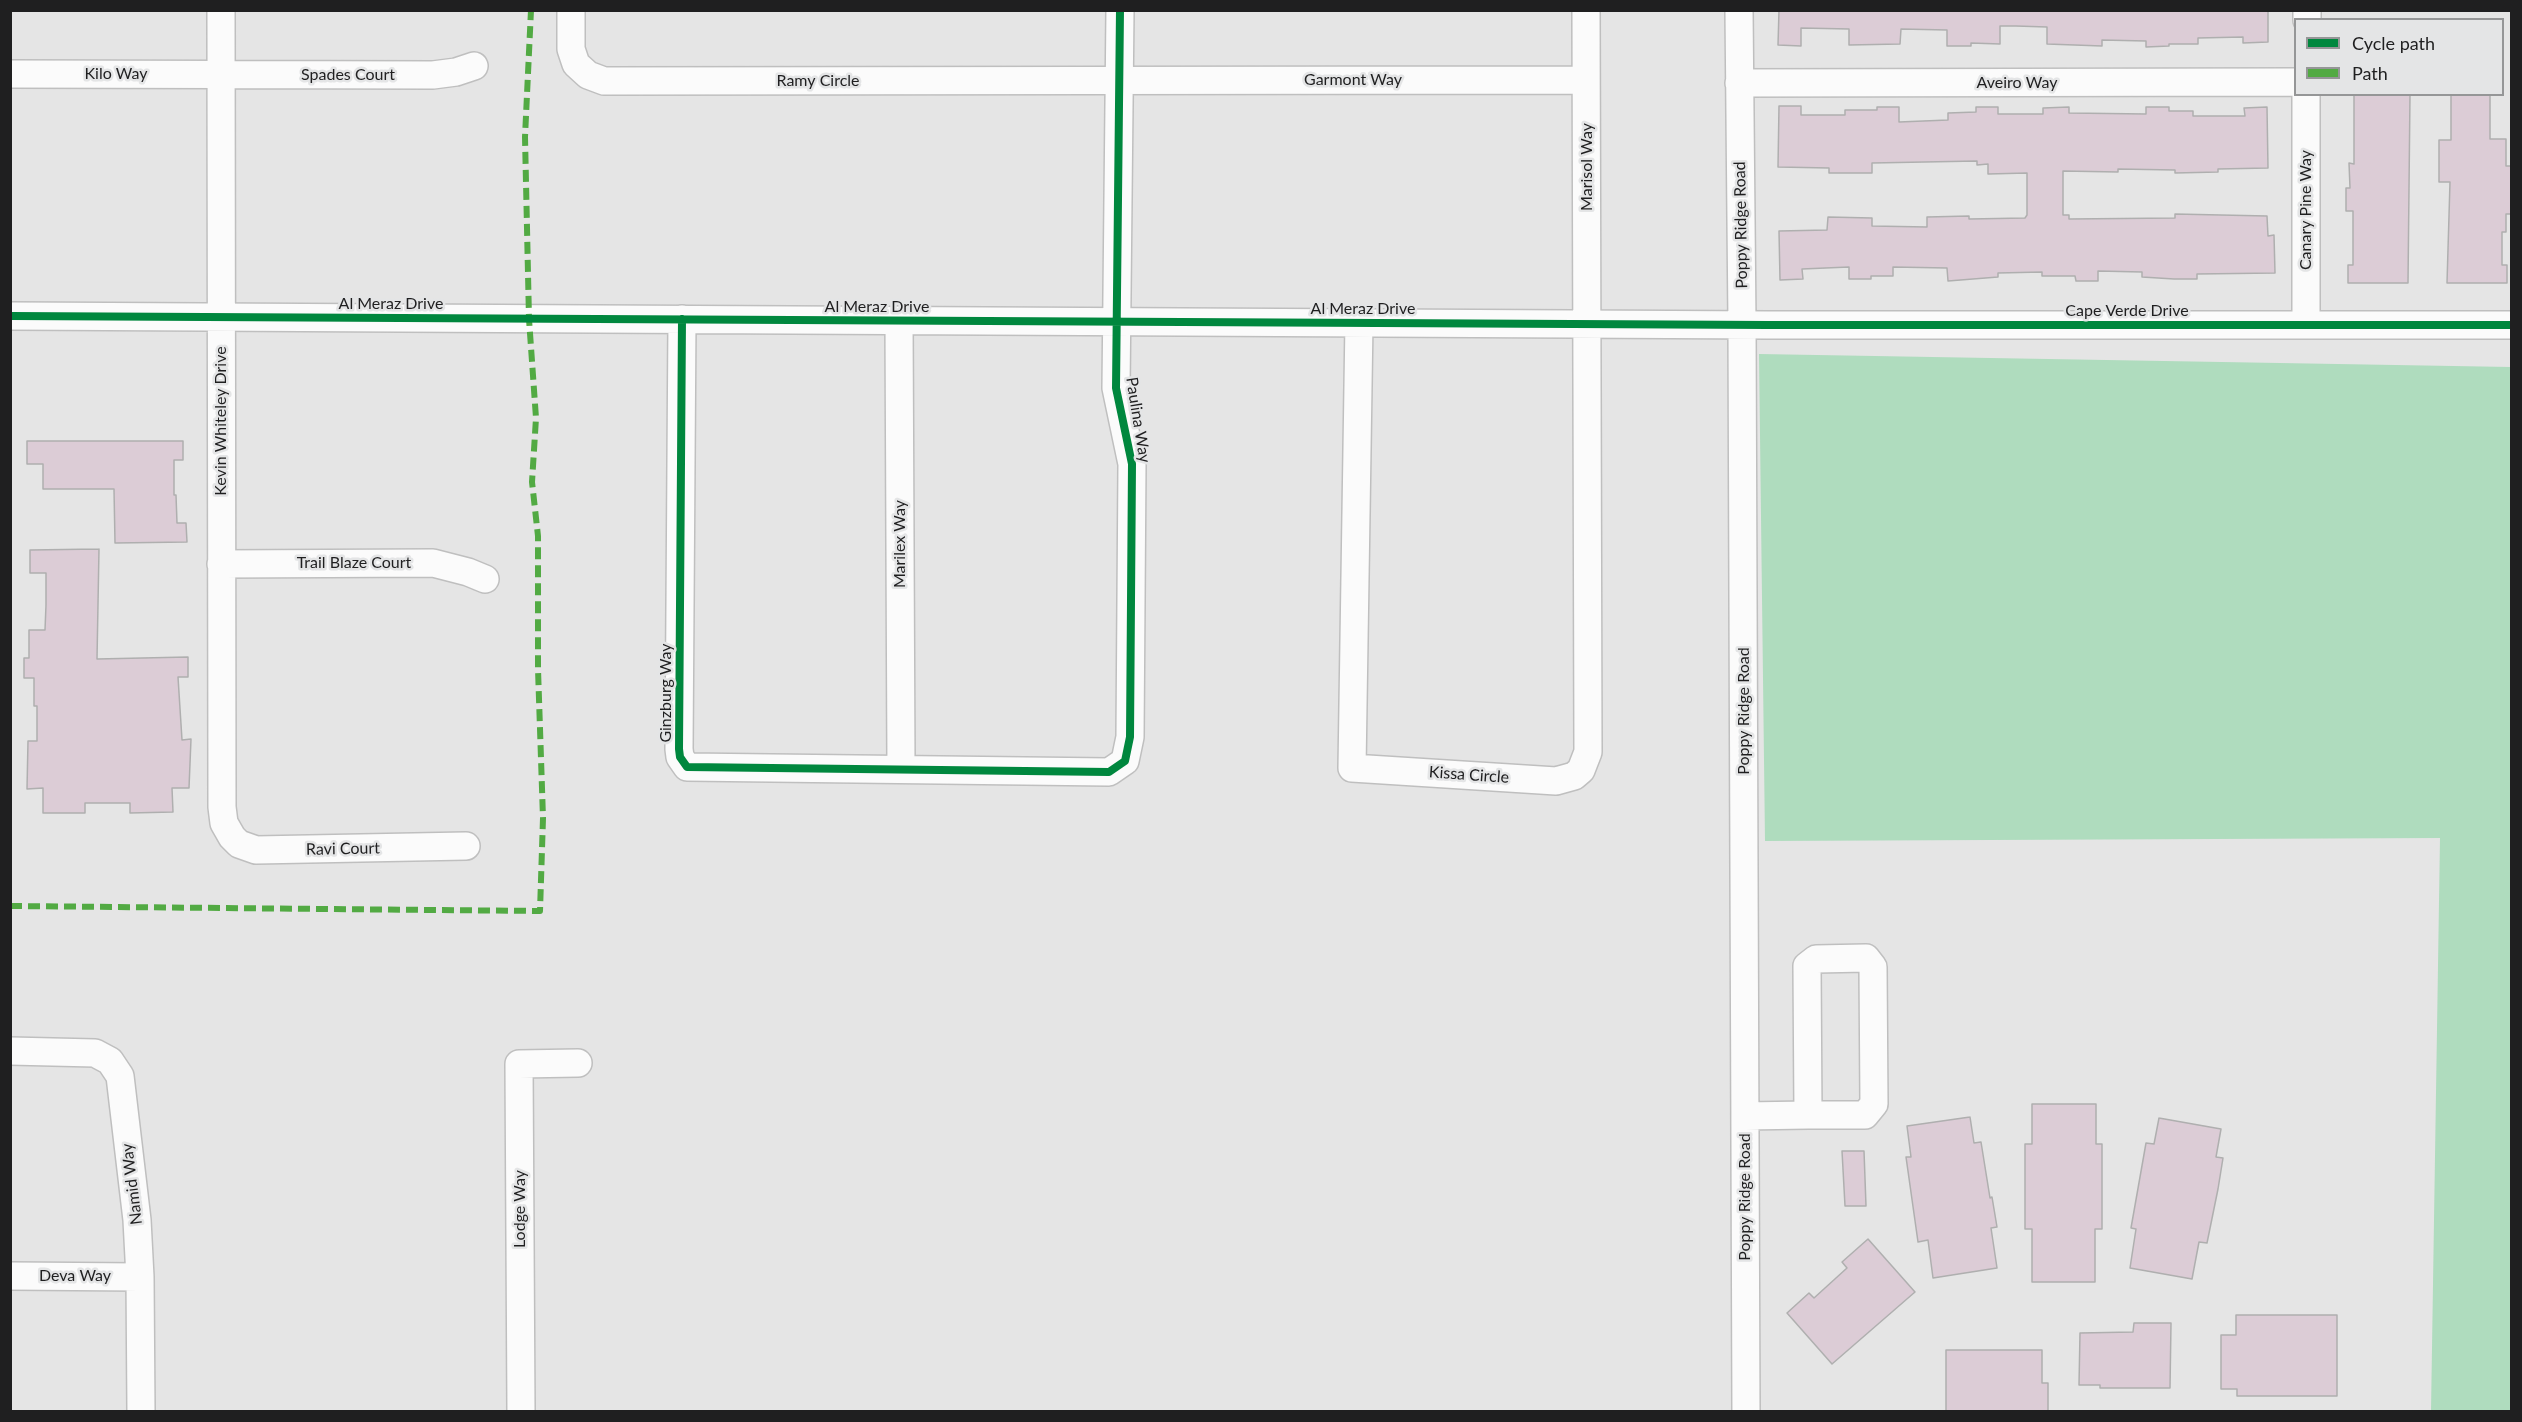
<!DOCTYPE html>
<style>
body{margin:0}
#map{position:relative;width:2522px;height:1422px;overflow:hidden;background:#e5e5e5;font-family:Lato,sans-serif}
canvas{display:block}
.frame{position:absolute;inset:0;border:12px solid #1f1f20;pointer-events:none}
.legend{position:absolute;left:2294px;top:18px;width:210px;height:78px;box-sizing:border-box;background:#e4e5e6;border:2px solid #959697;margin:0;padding:8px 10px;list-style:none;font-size:18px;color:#1f1f20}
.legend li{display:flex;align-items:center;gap:12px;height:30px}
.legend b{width:30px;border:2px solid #959697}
</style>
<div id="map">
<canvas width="2522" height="1422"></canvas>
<div class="frame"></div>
<ul class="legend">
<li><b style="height:8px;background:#00873e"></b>Cycle path</li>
<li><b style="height:8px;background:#52aa43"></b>Path</li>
</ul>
</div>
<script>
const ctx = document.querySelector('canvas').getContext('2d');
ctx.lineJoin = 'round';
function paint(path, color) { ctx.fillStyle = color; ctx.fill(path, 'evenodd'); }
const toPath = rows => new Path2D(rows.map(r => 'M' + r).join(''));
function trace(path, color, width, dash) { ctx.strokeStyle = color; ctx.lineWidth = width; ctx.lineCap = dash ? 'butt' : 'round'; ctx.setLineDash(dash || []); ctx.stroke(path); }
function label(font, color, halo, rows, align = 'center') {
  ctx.font = font + ' Lato,sans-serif'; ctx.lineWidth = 5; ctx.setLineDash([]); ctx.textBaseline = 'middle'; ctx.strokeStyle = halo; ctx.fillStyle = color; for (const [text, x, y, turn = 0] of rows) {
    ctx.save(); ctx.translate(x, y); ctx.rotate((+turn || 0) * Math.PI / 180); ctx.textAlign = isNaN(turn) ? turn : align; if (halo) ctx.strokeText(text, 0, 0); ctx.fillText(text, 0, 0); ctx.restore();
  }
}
const green = toPath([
 [1759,354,2511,367,2511,1411,2431,1411,2440,838,1765,841]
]);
const building = toPath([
 [1779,10,2268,10,2268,42,2243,43,2243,37,2198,38,2198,44,2169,44,2169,46,2146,47,2146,41,2102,40,2102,46,2047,44,2047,27,2016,26,2000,26,2000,44,1971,43,1971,46,1947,46,1947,30,1901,29,1900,44,1849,45,1849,29,1801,28,1801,46,1778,45,1779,10],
 [2354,94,2410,94,2408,283,2348,283,2348,265,2353,265,2353,211,2346,211,2346,188,2350,188,2349,163,2354,164,2354,94],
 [2451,94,2490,94,2490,139,2506,139,2506,166,2511,166,2511,214,2506,214,2506,232,2502,232,2502,265,2507,265,2507,283,2447,283,2450,182,2439,182,2439,140,2451,140,2451,94],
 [1779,106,1801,106,1801,115,1845,115,1845,110,1877,110,1877,107,1899,107,1899,122,1948,120,1948,113,1976,112,1976,107,1998,107,1998,114,2043,114,2043,108,2069,107,2069,113,2146,114,2146,107,2169,107,2169,111,2193,111,2193,116,2245,116,2244,108,2267,107,2268,168,2218,169,2218,172,2175,173,2175,170,2118,169,2118,172,2063,171,2063,215,2069,215,2069,219,2175,218,2175,214,2267,216,2268,236,2274,235,2275,273,2197,274,2197,279,2174,279,2142,277,2142,272,2098,271,2098,281,2076,281,2075,276,2042,276,2042,272,1998,273,1998,277,1948,281,1947,268,1893,267,1893,276,1871,276,1871,279,1849,279,1849,267,1802,269,1803,279,1780,280,1779,231,1827,230,1828,217,1872,218,1872,226,1927,227,1927,217,1969,216,1969,219,2025,218,2027,215,2027,173,1988,174,1988,164,1977,165,1977,161,1872,163,1872,173,1829,173,1829,168,1778,167,1779,106],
 [27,441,183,441,183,460,174,460,174,495,176,495,177,523,186,523,187,542,115,543,114,489,43,489,43,464,27,464,27,441],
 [99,549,97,659,188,657,188,677,178,677,182,740,191,739,189,788,172,788,173,812,130,813,130,803,85,803,85,813,43,813,43,788,27,789,28,741,37,741,37,706,34,706,34,678,24,678,24,658,29,658,29,630,45,630,46,605,46,573,30,573,30,550,99,549],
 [2032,1104,2096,1104,2096,1144,2102,1144,2102,1229,2095,1229,2095,1282,2032,1282,2032,1229,2025,1229,2025,1144,2032,1144,2032,1104],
 [1970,1117,1974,1143,1981,1142,1990,1198,1992,1197,1997,1227,1991,1228,1997,1268,1933,1278,1928,1240,1918,1242,1906,1157,1911,1157,1907,1126,1970,1117],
 [2159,1118,2221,1129,2216,1157,2223,1158,2218,1189,2207,1243,2199,1242,2192,1279,2130,1268,2136,1229,2131,1228,2146,1143,2154,1144,2159,1118],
 [1842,1151,1864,1151,1866,1206,1845,1206,1842,1151],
 [1868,1239,1915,1292,1832,1364,1787,1313,1809,1293,1814,1298,1847,1268,1842,1262,1868,1239],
 [2236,1315,2337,1315,2337,1396,2237,1396,2237,1389,2221,1389,2221,1335,2236,1335,2236,1315],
 [2134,1323,2171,1323,2170,1388,2100,1388,2100,1385,2079,1385,2080,1333,2133,1332,2134,1323],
 [1946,1350,2042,1350,2042,1383,2048,1383,2048,1412,1946,1412,1946,1350]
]);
const minor = toPath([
 [221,10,222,807,224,823,232,837,239,844,256,850,466,846],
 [571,10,571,49,576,64,588,75,604,81,1586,80],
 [1739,10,1742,324,1746,1412],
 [2307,20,2307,10],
 [10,74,433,75,456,72,474,66],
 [1739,83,2296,82],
 [10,316,1768,325,2512,325],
 [682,319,679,749,680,757,687,767,1109,772,1125,761,1130,737,1132,464,1116,388,1120,10],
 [899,320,901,768],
 [1359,322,1352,768,1556,781,1574,776,1581,770,1588,752,1586,10],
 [2306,325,2306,94],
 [221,564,433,563,468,572,485,579],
 [10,1051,95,1053,110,1061,120,1076,137,1220,140,1277,141,1412],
 [1745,1116,1808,1115,1865,1115,1874,1104,1873,967,1866,958,1816,959,1807,966,1808,1115],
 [10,1276,140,1277],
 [521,1412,519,1064,578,1063]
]);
const quiet = toPath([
 [10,906,540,911,543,818,538,669,538,536,532,482,536,418,529,319,525,137,531,10]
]);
const cycleway = toPath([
 [10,316,1768,325,2512,325],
 [682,319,679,749,680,757,687,767,1109,772,1125,761,1130,737,1132,464,1116,388,1120,10]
]);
const streetNames = [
 ["Kilo Way",116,74],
 ["Spades Court",348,75],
 ["Garmont Way",1353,80],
 ["Ramy Circle",818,81],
 ["Aveiro Way",2017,83],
 ["Marisol Way",1587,167,-90],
 ["Canary Pine Way",2306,210,-90],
 ["Poppy Ridge Road",1741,225,-91],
 ["Al Meraz Drive",391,304],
 ["Al Meraz Drive",877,307],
 ["Al Meraz Drive",1363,309],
 ["Cape Verde Drive",2127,311],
 ["Paulina Way",1138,420,81],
 ["Kevin Whiteley Drive",221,421,-90],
 ["Marilex Way",900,544,-90],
 ["Trail Blaze Court",354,563],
 ["Ginzburg Way",666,693,-90],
 ["Poppy Ridge Road",1744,711,-90],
 ["Kissa Circle",1469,775,4],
 ["Ravi Court",343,849,-1],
 ["Namid Way",132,1184,-97],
 ["Poppy Ridge Road",1745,1197,-90],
 ["Lodge Way",520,1209,-90],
 ["Deva Way",75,1276]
];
paint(green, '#afdcbe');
paint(building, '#dcccd6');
trace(building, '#afafaf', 1.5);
trace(minor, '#bfbfbf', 30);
trace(minor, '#fbfbfb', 27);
trace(quiet, '#52aa43', 6, [12, 6]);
trace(cycleway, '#00873e', 8);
label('16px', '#1f1f20', '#e4e5e6', streetNames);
</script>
